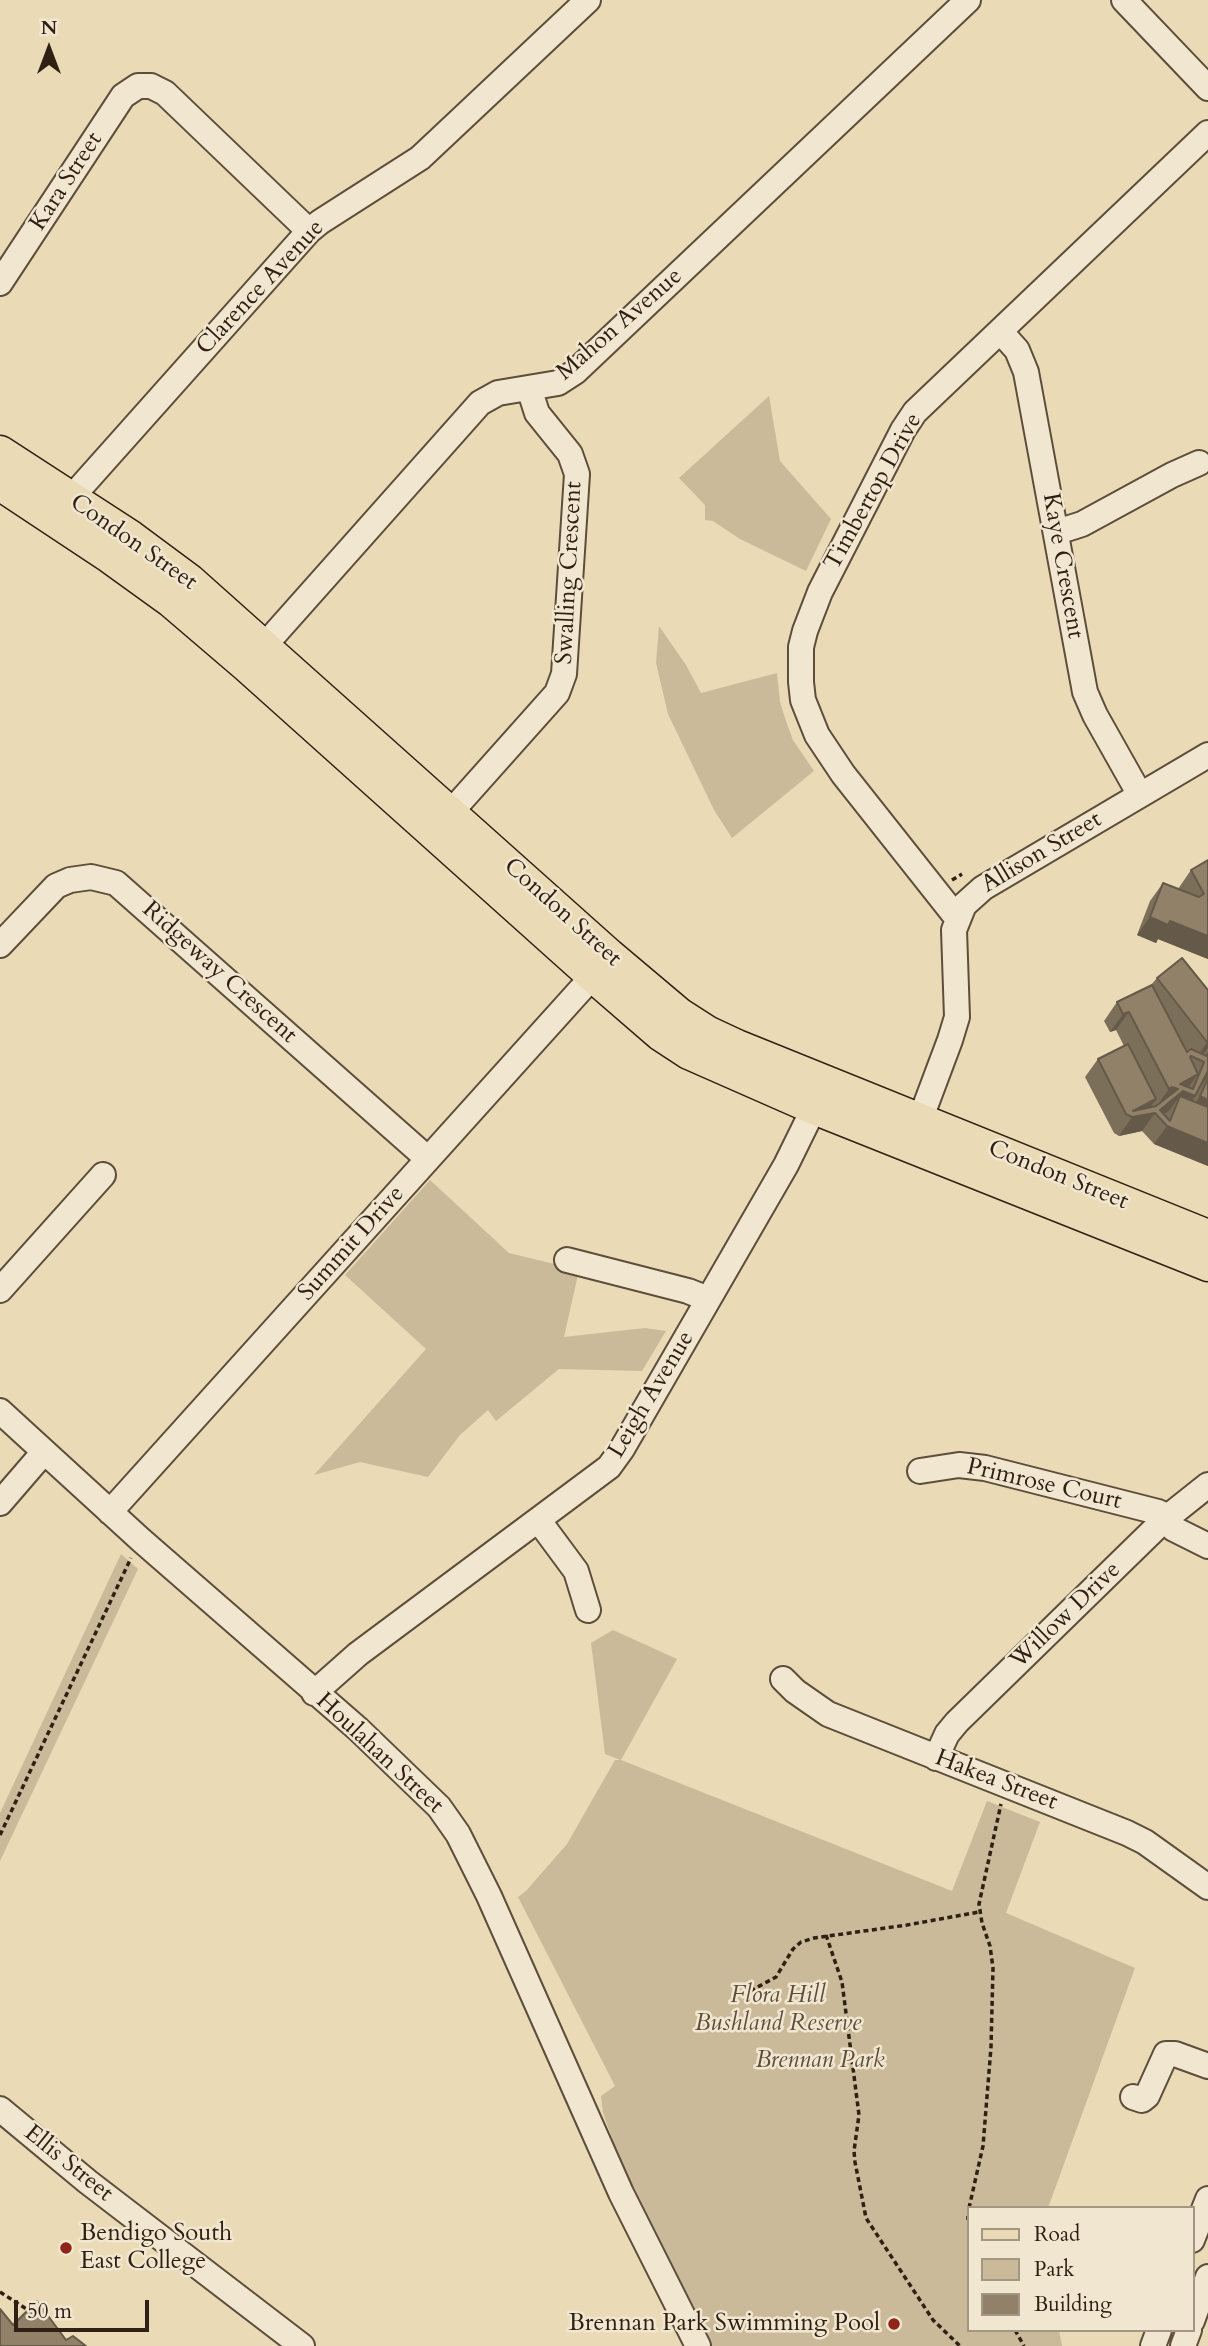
<!DOCTYPE html>
<style>
body{margin:0}
#map{position:relative;width:1208px;height:2346px;overflow:hidden;background:#eadab6;font-family:Cardo,serif}
canvas{display:block}
.legend{position:absolute;left:967px;top:2206px;width:228px;height:126px;box-sizing:border-box;background:#f1e7d0;border:2px solid #a39784;margin:0;padding:9px 12px;list-style:none;font-size:21px;color:#2e2013}
.legend li{display:flex;align-items:center;gap:14px;height:35px}
.legend b{width:35px;border:2px solid #a39784}
.north{position:absolute;left:14px;top:14px;width:70px;height:70px;-webkit-text-stroke:5px #f1e7d0;paint-order:stroke;rotate:0deg;font-size:19px;font-weight:700;line-height:28px;text-align:center;color:#2e2013}
.north::after{content:'';display:block;margin:auto;width:24px;height:32px;background:#2e2013;clip-path:polygon(50% 0,100% 100%,50% 72%,0 100%)}
.scale{position:absolute;left:14px;top:2300px;width:135px;height:32px;box-sizing:border-box;border:4px solid #2e2013;border-top:0;padding-left:9px;font-size:21px;line-height:24px;white-space:nowrap;color:#2e2013;-webkit-text-stroke:5px #f1e7d0;paint-order:stroke}
</style>
<div id="map">
<canvas width="1208" height="2346"></canvas>
<ul class="legend">
<li><b style="height:9px;background:#eadab6"></b>Road</li>
<li><b style="height:19px;background:#caba9a"></b>Park</li>
<li><b style="height:19px;background:#908168"></b>Building</li>
</ul>
<div class="north">N</div>
<div class="scale">50 m</div>
</div>
<script>
const ctx = document.querySelector('canvas').getContext('2d');
ctx.lineJoin = 'round';
function paint(path, color) { ctx.fillStyle = color; ctx.fill(path, 'evenodd'); }
const toPath = rows => new Path2D(rows.map(r => 'M' + r).join(''));
function trace(path, color, width, dash) { ctx.strokeStyle = color; ctx.lineWidth = width; ctx.lineCap = dash ? 'butt' : 'round'; ctx.setLineDash(dash || []); ctx.stroke(path); }
function label(font, color, halo, rows, align = 'center') {
  ctx.font = font + ' Cardo,serif'; ctx.lineWidth = 5; ctx.setLineDash([]); ctx.textBaseline = 'middle'; ctx.strokeStyle = halo; ctx.fillStyle = color; for (const [text, x, y, turn = 0] of rows) {
    ctx.save(); ctx.translate(x, y); ctx.rotate((+turn || 0) * Math.PI / 180); ctx.textAlign = isNaN(turn) ? turn : align; if (halo) ctx.strokeText(text, 0, 0); ctx.fillText(text, 0, 0); ctx.restore();
  }
}
const green = toPath([
 [769,396,780,461,831,519,806,571,740,539,713,521,705,520,705,505,679,478],
 [659,626,686,665,701,693,777,673,780,702,786,721,793,740,814,771,732,838,714,810,668,714,656,663],
 [430,1180,509,1253,579,1270,564,1337,645,1328,666,1331,642,1371,559,1369,496,1421,488,1410,460,1435,428,1477,360,1462,314,1475,426,1349,345,1275],
 [121,1554,138,1569,0,1861,0,1813],
 [613,1630,677,1659,621,1760,952,1891,987,1801,1040,1822,1006,1913,1135,1968,1048,2208,968,2208,968,2330,1059,2330,1062,2346,712,2346,636,2198,618,2155,603,2113,601,2096,615,2086,518,1897,526,1891,567,1844,615,1760,620,1760,605,1754,591,1643]
]);
const path = toPath([
 [952,880,962,874],
 [0,1835,131,1558],
 [826,1935,842,1982,859,2115,854,2151,855,2162,866,2218,933,2320,960,2346],
 [743,1995,776,1977,793,1949,801,1942,814,1938,907,1925,979,1912],
 [969,2208,983,2146,991,2047,993,1968,990,1946,982,1923,979,1904,1001,1804],
 [968,2216,968,2220],
 [0,2292,31,2312],
 [1015,2330,1024,2346]
]);
const minor = toPath([
 [1124,0,1208,88],
 [0,283,123,96,138,86,151,86,165,93,309,231],
 [1000,331,1017,350,1026,372,1085,692,1095,715,1140,795],
 [71,498,309,231,320,222,420,158,588,0],
 [1057,532,1082,524,1172,475,1199,463],
 [264,646,480,403,498,393,558,383,575,372,968,0],
 [450,813,557,693,564,674,577,474,570,454,537,413,529,388],
 [957,918,843,774,817,735,803,700,801,682,801,647,805,631,820,592,903,430,915,412,1208,133],
 [0,945,56,886,70,880,91,877,116,883,428,1159],
 [920,1120,950,1040,957,1017,954,930,964,905,983,888,1208,755],
 [567,1260,688,1291,708,1299],
 [0,1290,103,1175],
 [0,1411,141,1540,358,1729,439,1807,458,1834,489,1896,621,2193,698,2346],
 [920,1471,959,1465,985,1468,1158,1512,1167,1516],
 [0,1503,44,1452],
 [110,1512,593,976],
 [1164,1520,1174,1529,1208,1546],
 [539,1521,576,1571,588,1610],
 [783,1679,795,1691,828,1714,1127,1833,1145,1842,1208,1887],
 [314,1693,358,1654,609,1467,622,1449,786,1165,814,1108],
 [936,1758,947,1734,957,1722,1164,1520,1208,1485],
 [1133,2097,1142,2100,1147,2096,1166,2054,1175,2054,1208,2066],
 [0,2109,88,2182,302,2346],
 [1192,2240,1208,2199],
 [1192,2321,1208,2277],
 [1153,2346,1159,2330],
 [1183,2346,1189,2330]
]);
const major = toPath([
 [0,452,131,537,189,580,609,955,679,1014,707,1032,737,1046,1208,1236],
 [0,484,110,557,171,601,247,666,593,976,660,1034,689,1053,814,1108,1208,1265]
]);
const wall = toPath([
 [1208,860,1208,959,1158,939,1156,943,1137,935,1150,901,1163,883,1178,889,1191,870],
 [1157,978,1208,990,1208,1166,1154,1144,1142,1131,1119,1136,1114,1133,1085,1077,1098,1059,1124,1046,1116,1030,1110,1032,1104,1021,1117,1002,1151,985]
]);
const shadedWall = toPath([
 [1150,917,1170,921,1208,936,1208,959,1158,939,1156,943,1137,935],
 [1129,1012,1116,1030,1110,1032,1123,1014],
 [1208,1041,1208,1048,1205,1052,1197,1058,1196,1058],
 [1208,1071,1208,1076,1198,1090,1195,1089],
 [1198,1074,1185,1092,1195,1096,1183,1115,1180,1096,1170,1110,1159,1118,1156,1107,1169,1089],
 [1200,1096,1208,1100,1208,1123,1188,1115],
 [1156,1099,1145,1115,1155,1113,1142,1131,1119,1136,1132,1117,1133,1111],
 [1167,1126,1208,1143,1208,1166,1154,1144]
]);
const building = toPath([
 [1208,860,1208,936,1170,921,1168,925,1150,917,1163,883,1199,897,1204,894,1191,870,1208,860],
 [1182,958,1208,990,1208,1041,1207,1042,1157,978,1182,958],
 [1152,985,1187,1052,1191,1049,1207,1056,1208,1053,1208,1071,1195,1096,1183,1091,1160,1110,1170,1121,1180,1096,1208,1107,1208,1143,1167,1126,1155,1113,1132,1117,1126,1114,1098,1059,1128,1044,1156,1099,1133,1111,1156,1106,1178,1089,1172,1087,1169,1089,1129,1012,1123,1014,1117,1002,1152,985],
 [1191,1056,1204,1062,1193,1089,1180,1084,1198,1074,1190,1057,1191,1056],
 [1208,1078,1208,1100,1200,1096,1208,1078],
 [37,2301,66,2340,73,2336,86,2346,0,2346,0,2309,13,2325,37,2301]
]);
const markers = [
 [66,2248,7,"#8f2418"],
 [894,2324,7,"#8f2418"]
];
const streetNames = [
 ["Kara Street",67,182,-57],
 ["Clarence Avenue",261,288,-47],
 ["Mahon Avenue",620,325,-41],
 ["Timbertop Drive",874,492,-61],
 ["Condon Street",133,543,35],
 ["Kaye Crescent",1062,566,80],
 ["Swalling Crescent",570,573,-87],
 ["Allison Street",1042,853,-31],
 ["Condon Street",562,913,42],
 ["Ridgeway Crescent",219,973,42],
 ["Condon Street",1058,1176,22],
 ["Summit Drive",352,1244,-48],
 ["Leigh Avenue",652,1395,-59],
 ["Primrose Court",1044,1485,13],
 ["Willow Drive",1066,1616,-44],
 ["Houlahan Street",379,1754,43],
 ["Hakea Street",996,1781,21],
 ["Ellis Street",68,2164,39]
];
const parkNames = [
 ["Flora Hill",778,1996],
 ["Bushland Reserve",778,2024],
 ["Brennan Park",820,2061]
];
const poiNames = [
 ["Bendigo South",80,2234],
 ["East College",80,2262],
 ["Brennan Park Swimming Pool",880,2324,"right"]
];
paint(green, '#caba9a');
trace(minor, '#5d4e3c', 28);
trace(major, '#2e2013', 35);
trace(path, '#2e2013', 3.5, [5, 3.5]);
trace(minor, '#f1e7d0', 24);
trace(major, '#eadab6', 32);
paint(wall, '#7c6f59');
paint(shadedWall, '#655a49');
paint(building, '#908168');
trace(building, '#655a49', 2);
for (const [x, y, r, color] of markers) { const dot = new Path2D(); dot.arc(x, y, r, 0, 2 * Math.PI); ctx.fillStyle = color; ctx.fill(dot); trace(dot, '#f1e7d0', 2.5); }
label('24px', '#2e2013', '#f1e7d0', streetNames);
label('italic 24px', '#5d4e3c', '#f1e7d0', parkNames);
label('24px', '#2e2013', '#f1e7d0', poiNames, 'left');
</script>
